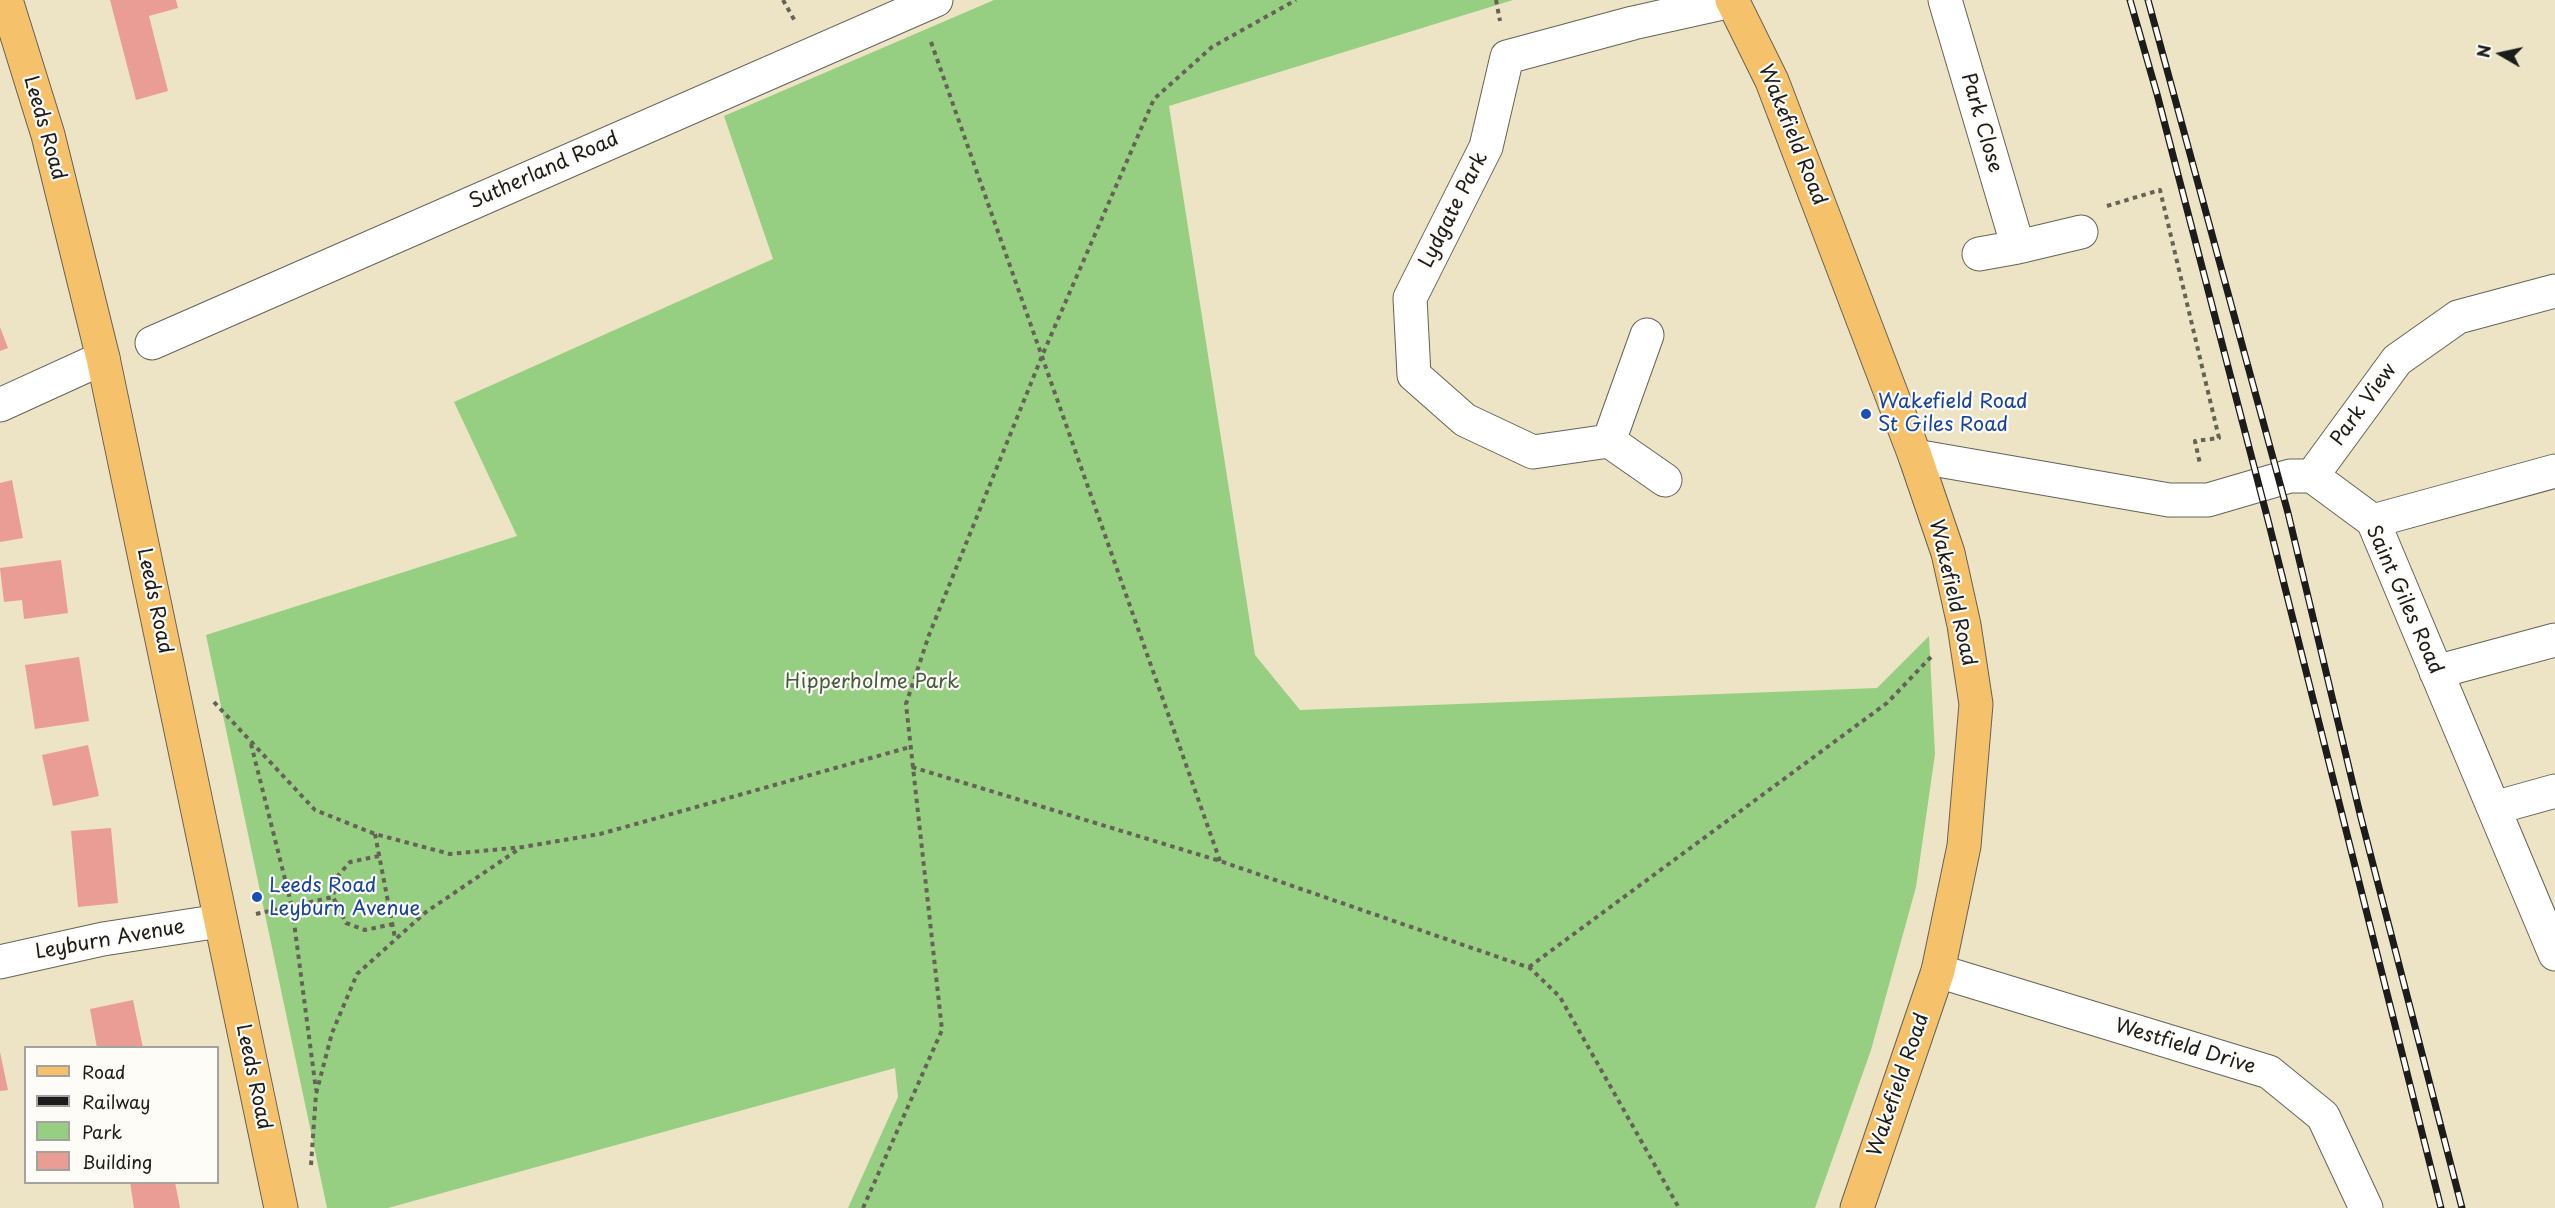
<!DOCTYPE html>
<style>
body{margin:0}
#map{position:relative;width:2555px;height:1208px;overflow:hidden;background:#ece4c4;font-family:"Playpen Sans",sans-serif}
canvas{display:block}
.legend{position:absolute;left:24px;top:1046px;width:195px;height:138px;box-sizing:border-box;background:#fdfcf7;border:2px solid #a3a29f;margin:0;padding:8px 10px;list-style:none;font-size:18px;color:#1c1c1c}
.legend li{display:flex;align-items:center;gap:12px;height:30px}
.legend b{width:30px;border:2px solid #a3a29f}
.north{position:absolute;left:2471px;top:24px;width:60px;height:60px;-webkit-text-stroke:4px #fdfcf7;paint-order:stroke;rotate:279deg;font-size:16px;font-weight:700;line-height:24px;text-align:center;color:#1c1c1c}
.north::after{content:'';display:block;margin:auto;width:21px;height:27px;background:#1c1c1c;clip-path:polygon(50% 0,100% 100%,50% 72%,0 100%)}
</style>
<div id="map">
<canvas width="2555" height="1208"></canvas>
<ul class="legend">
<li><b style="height:8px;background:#f5c16b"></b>Road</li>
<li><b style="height:8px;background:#1c1c1c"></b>Railway</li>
<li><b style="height:16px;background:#97cf82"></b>Park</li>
<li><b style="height:16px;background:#ea9d94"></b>Building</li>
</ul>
<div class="north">N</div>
</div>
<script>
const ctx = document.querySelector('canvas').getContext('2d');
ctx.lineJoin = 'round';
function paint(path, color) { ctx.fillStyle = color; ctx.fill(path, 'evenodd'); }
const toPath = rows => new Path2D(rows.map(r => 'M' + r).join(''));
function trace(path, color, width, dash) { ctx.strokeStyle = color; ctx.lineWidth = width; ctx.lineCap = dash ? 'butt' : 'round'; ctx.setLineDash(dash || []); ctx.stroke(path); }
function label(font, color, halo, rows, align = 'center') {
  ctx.font = font + ' "Playpen Sans",sans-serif'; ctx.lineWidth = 4.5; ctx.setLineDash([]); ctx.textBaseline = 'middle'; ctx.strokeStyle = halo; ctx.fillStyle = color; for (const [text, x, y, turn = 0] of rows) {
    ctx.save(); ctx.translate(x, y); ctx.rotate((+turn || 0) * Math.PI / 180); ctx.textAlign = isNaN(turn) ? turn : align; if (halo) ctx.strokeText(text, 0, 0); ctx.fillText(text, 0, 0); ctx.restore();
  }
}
const green = toPath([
 [994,0,1513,0,1169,106,1255,655,1300,710,1877,688,1929,636,1935,754,1916,887,1871,1050,1815,1208,848,1208,898,1097,895,1068,388,1208,327,1208,206,635,517,536,454,402,773,259,724,116]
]);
const building = toPath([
 [110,0,176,0,178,8,149,16,168,91,136,100],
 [0,327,8,348,0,351],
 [12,480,23,538,0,542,0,483],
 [61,560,68,613,24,619,22,600,4,602,0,568],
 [79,657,89,721,35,729,25,665],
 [88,745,99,796,53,806,42,755],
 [111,828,118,903,78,907,71,831],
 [133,1000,143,1048,97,1048,90,1009],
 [0,1052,8,1090,0,1091],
 [130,1182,175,1182,180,1208,134,1208]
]);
const path = toPath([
 [783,0,796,23],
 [1496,0,1500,21],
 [931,42,1220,861],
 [2107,206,2160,190,2219,438,2195,441,2200,464],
 [214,702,315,810,375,834,450,854,523,847,600,834,910,747],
 [251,744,292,907,316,1090],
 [912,767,1220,861,1530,968,1560,997,1679,1208],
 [375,834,395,938],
 [379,856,350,862,336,878,333,897,346,923,365,930,393,924],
 [256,914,333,897],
 [1529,967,1887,703,1931,657],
 [311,1165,316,1094,332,1033,357,974,426,912,522,847],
 [863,1208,942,1030,906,704,929,635,1042,356,1154,99,1212,47,1296,0]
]);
const minor = toPath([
 [1945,0,2018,247,1979,254],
 [2018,247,2081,232],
 [152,343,936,0],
 [0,405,103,358],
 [1609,441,1647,335],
 [1915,456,2169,500,2208,500,2290,476,2312,476,2373,521,2555,954],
 [2312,476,2397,360,2458,317,2555,291],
 [1665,480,1609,441,1533,452,1465,420,1414,375,1410,298,1486,147,1507,57,1633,23,1732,1],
 [2373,521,2555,471],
 [2436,672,2555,640],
 [2494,808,2555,791],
 [0,962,103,939,220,921],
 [1938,971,2269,1072,2323,1116,2366,1208]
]);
const primary = toPath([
 [1732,0,1772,81,1915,456,1948,553,1964,625,1976,704,1964,846,1938,971,1857,1208]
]);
const trunk = toPath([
 [6,0,48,135,103,358,281,1208]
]);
const rail = toPath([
 [2130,0,2157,94,2269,524,2441,1208],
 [2148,0,2288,513,2361,818,2462,1208]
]);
const markers = [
 [1866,414,6,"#1a4fb4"],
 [257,897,6,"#1a4fb4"]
];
const streetNames = [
 ["Park Close",1981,123,74],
 ["Leeds Road",44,128,74],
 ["Wakefield Road",1792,135,68],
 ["Sutherland Road",544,171,-24],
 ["Lydgate Park",1454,210,-63],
 ["Park View",2364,405,-54],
 ["Wakefield Road",1952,593,77],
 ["Saint Giles Road",2404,600,66],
 ["Leeds Road",154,601,78],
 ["Leyburn Avenue",110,940,-10],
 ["Westfield Drive",2185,1047,17],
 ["Leeds Road",253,1077,78],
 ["Wakefield Road",1899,1085,-71]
];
const transitNames = [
 ["Wakefield Road",1878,402],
 ["St Giles Road",1878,425],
 ["Leeds Road",269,886],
 ["Leyburn Avenue",269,909]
];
const parkNames = [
 ["Hipperholme Park",872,682]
];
paint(green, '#97cf82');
paint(building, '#ea9d94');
trace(minor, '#656257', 35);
trace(primary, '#656257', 35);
trace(trunk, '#656257', 35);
trace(path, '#656257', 4, [4.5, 4.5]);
trace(minor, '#fff', 33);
trace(primary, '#f5c16b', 33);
trace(trunk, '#f5c16b', 33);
trace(rail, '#1c1c1c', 7);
trace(rail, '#fdfcf7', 4.5, [14]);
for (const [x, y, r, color] of markers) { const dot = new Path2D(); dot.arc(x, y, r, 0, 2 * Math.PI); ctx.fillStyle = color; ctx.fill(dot); trace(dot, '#fdfcf7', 2); }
label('20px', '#1c1c1c', '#fdfcf7', streetNames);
label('20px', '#164399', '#fdfcf7', transitNames, 'left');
label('20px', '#475b40', '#fdfcf7', parkNames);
</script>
